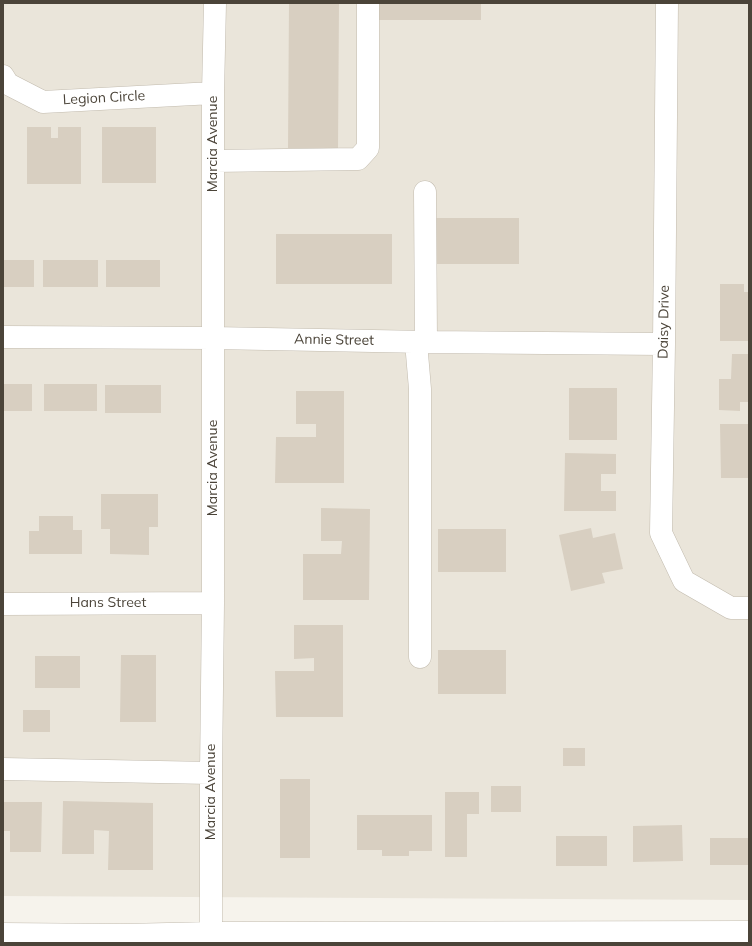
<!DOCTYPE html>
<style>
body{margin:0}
#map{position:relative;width:752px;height:946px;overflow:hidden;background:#f6f3ec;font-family:Mulish,sans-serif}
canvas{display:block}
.frame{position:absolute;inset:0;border:4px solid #4b4439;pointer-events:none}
</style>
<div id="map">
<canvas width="752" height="946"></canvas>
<div class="frame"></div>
</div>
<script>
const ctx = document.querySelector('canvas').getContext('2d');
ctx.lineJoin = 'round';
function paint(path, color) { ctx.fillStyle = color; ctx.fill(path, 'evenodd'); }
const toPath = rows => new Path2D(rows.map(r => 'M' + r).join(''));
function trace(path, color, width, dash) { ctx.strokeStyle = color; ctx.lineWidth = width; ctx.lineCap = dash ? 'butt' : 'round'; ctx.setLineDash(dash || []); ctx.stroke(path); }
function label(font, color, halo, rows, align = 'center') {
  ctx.font = font + ' Mulish,sans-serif'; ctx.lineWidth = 3; ctx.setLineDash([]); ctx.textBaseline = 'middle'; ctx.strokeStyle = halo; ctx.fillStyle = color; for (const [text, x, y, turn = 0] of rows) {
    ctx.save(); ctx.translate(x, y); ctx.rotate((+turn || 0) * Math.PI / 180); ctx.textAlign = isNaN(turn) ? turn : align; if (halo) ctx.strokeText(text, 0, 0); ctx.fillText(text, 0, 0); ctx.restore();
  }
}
const residential = toPath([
 [3,3,749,3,749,900,3,896]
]);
const building = toPath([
 [289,3,339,3,338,148,288,148],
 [379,3,481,3,481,20,379,20],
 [27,127,51,127,51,138,58,138,58,127,81,127,81,184,27,184],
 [102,127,156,127,156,183,102,183],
 [433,218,519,218,519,264,433,264],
 [276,234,392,234,392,284,276,284],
 [3,260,34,260,34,287,3,287],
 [43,260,98,260,98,287,43,287],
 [106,260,160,260,160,287,106,287],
 [720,284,744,284,744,292,749,292,749,341,720,341],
 [732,354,749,354,749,402,740,402,740,411,719,410,719,379,731,379],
 [3,384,32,384,32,411,3,411],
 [44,384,97,384,97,411,44,411],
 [105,385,161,385,161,413,105,413],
 [569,388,617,388,617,440,569,440],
 [296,391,344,391,344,483,275,483,276,437,316,437,316,424,296,424],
 [720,424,749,424,749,478,721,478],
 [565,453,616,454,616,474,601,474,601,491,616,491,616,511,564,511],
 [101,494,158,494,158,527,149,527,149,555,110,554,110,529,101,529],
 [321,508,370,509,369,600,303,600,303,554,341,554,342,541,321,541],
 [39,516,73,516,73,530,82,530,82,554,29,554,29,531,39,531],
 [591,528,593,538,615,533,623,569,602,573,605,583,571,591,559,535],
 [438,529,506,529,506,572,438,572],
 [294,625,343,625,343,717,276,717,275,671,314,671,314,658,294,659],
 [438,650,506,650,506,694,438,694],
 [121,655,156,655,156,722,120,722],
 [35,656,80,656,80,688,35,688],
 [23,710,50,710,50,732,23,732],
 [563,748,585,748,585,766,563,766],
 [280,779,310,779,310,858,280,858],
 [491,786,521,786,521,812,491,812],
 [445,792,479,792,479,814,467,814,467,857,445,857],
 [63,801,153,803,153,870,108,870,109,831,94,830,94,854,62,854],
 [3,802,42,802,41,852,10,852,10,831,3,831],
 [357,815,432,815,432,851,409,851,409,856,382,856,382,850,357,850],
 [682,825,683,861,633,862,633,826],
 [556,836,607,836,607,866,556,866],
 [710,838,749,838,749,865,710,865]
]);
const minor = toPath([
 [667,3,664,344,661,533,684,581,731,608,749,608],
 [3,76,8,84,43,102,213,93],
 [213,161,358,159,368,148,368,3],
 [425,192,426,342],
 [3,337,213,338,426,342,664,344],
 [416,342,420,389,420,657],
 [3,604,213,603],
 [3,769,211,773],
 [211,933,211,773,213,603,213,93,215,3],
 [3,934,124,935,211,933,749,932]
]);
const streetNames = [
 ["Legion Circle",104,98,-3],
 ["Marcia Avenue",213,144,-90],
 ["Daisy Drive",664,322,-89],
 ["Annie Street",334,340,1],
 ["Marcia Avenue",213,468,-90],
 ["Hans Street",108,603],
 ["Marcia Avenue",211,792,-90]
];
paint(residential, '#eae5da');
paint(building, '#d8cfc1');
trace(minor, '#c2bbae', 23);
trace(minor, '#fff', 22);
label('14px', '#4b4439', '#fff', streetNames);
</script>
